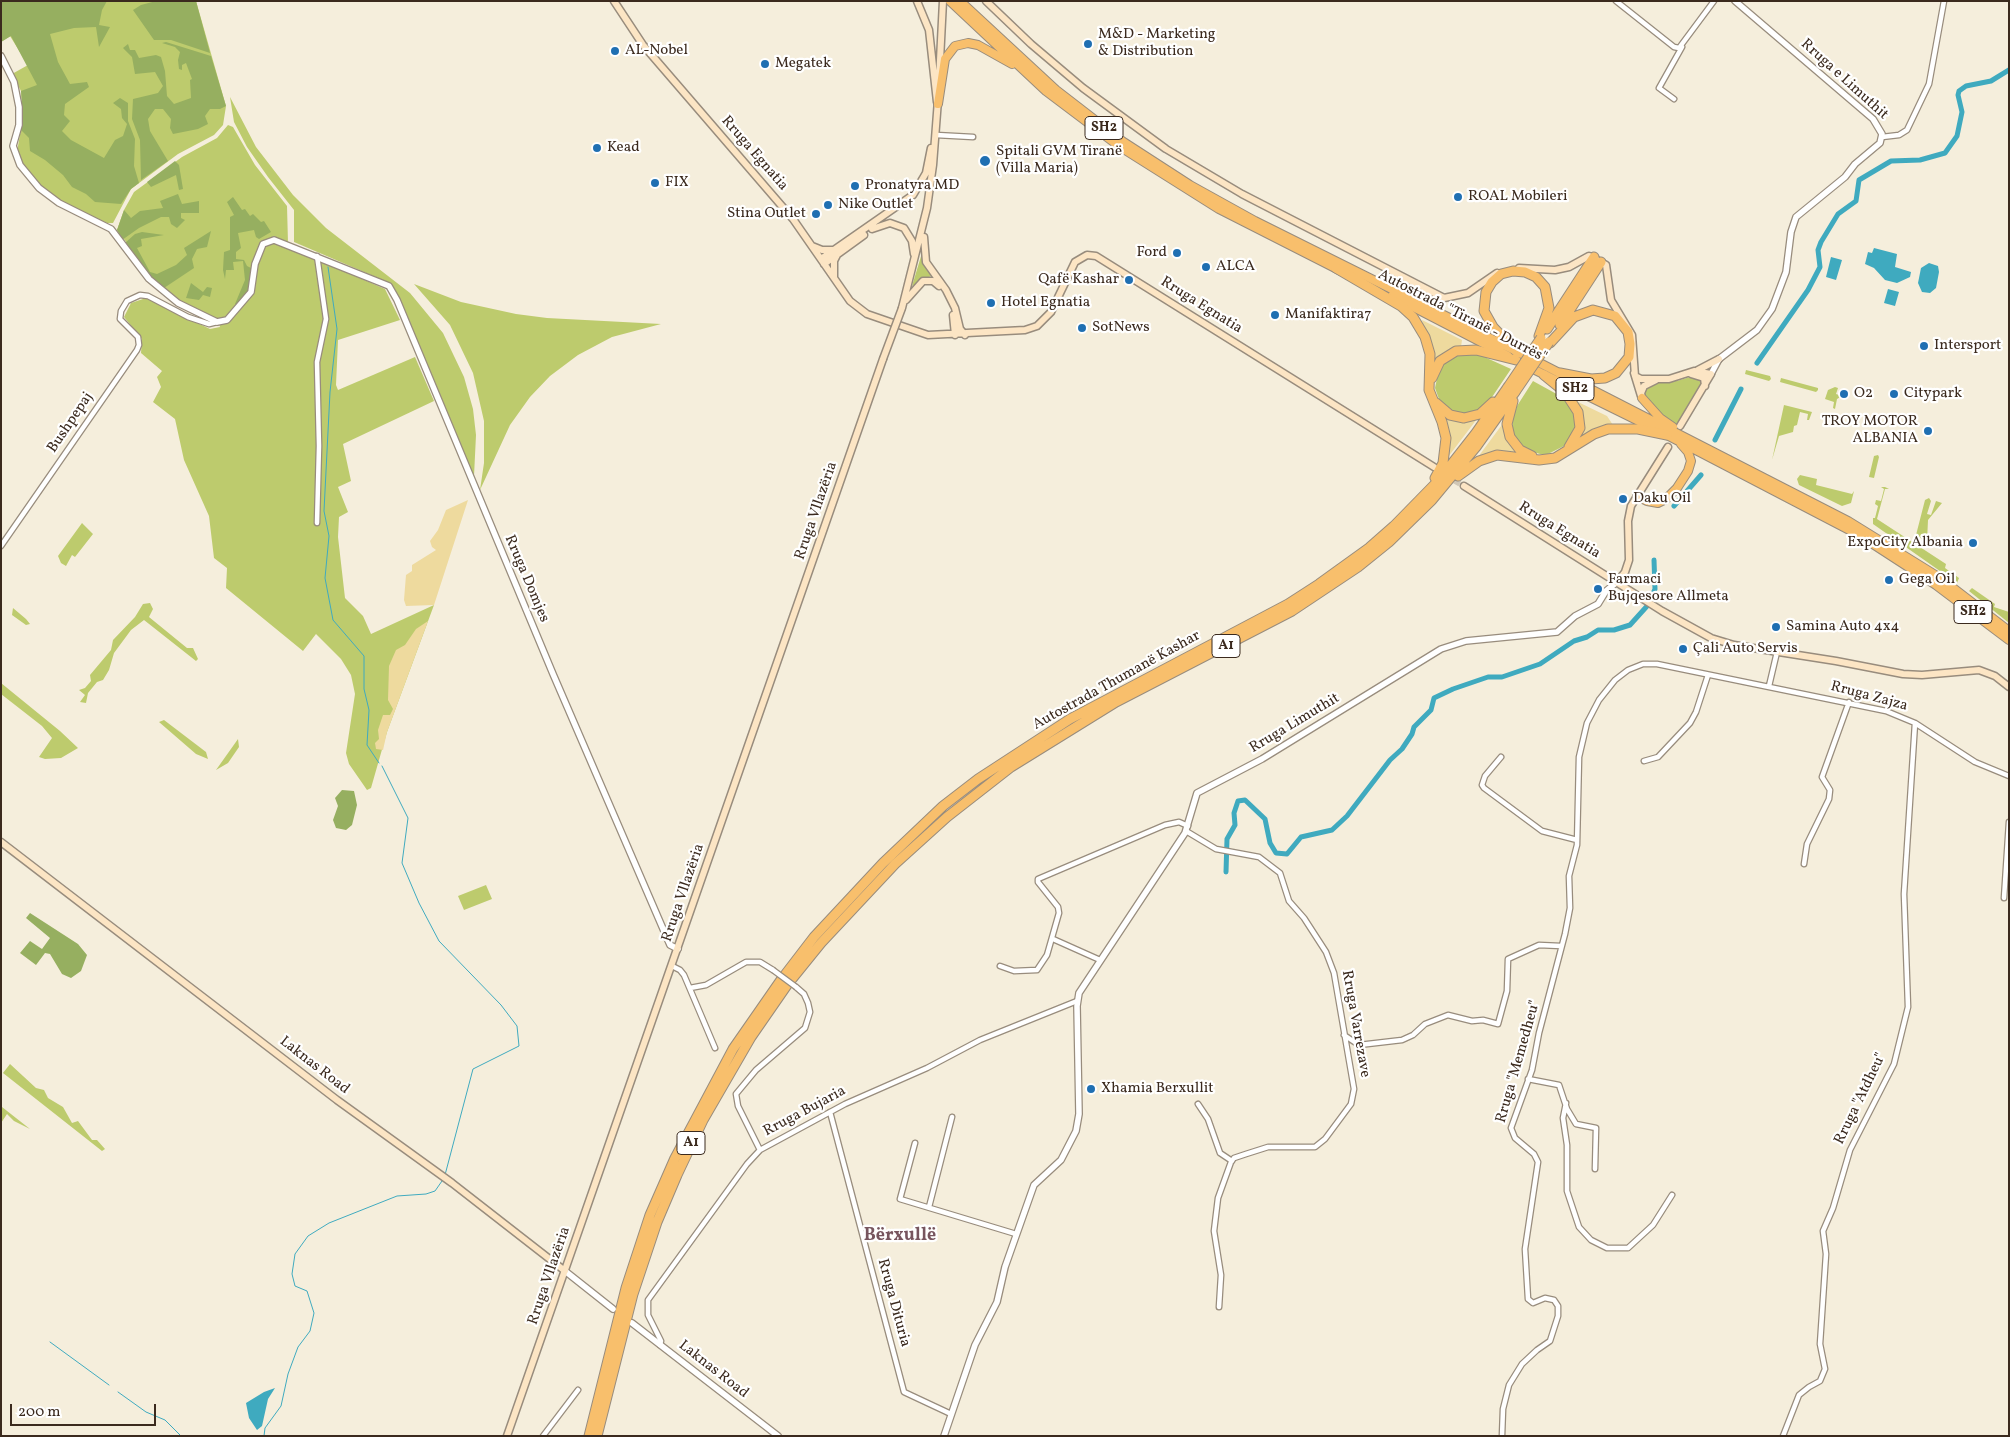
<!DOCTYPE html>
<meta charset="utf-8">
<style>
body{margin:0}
#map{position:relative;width:2010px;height:1437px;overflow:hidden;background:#f5eedc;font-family:Vollkorn,serif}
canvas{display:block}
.frame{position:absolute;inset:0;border:2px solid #3b2a1e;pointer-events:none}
.scale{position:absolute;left:10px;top:1404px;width:146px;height:22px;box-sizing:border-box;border:2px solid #3b2a1e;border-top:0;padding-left:6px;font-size:15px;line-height:18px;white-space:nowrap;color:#3b2a1e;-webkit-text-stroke:4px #fff;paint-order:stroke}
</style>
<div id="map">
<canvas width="2010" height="1437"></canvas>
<div class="frame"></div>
<div class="scale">200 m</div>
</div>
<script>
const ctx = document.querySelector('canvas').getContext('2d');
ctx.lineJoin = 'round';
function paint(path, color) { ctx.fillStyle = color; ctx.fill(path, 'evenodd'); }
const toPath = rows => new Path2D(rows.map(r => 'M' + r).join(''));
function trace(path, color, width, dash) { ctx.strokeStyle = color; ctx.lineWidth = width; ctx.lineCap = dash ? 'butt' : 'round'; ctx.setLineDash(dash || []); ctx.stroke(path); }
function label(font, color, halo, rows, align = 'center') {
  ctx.font = font + ' Vollkorn,serif'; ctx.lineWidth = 4.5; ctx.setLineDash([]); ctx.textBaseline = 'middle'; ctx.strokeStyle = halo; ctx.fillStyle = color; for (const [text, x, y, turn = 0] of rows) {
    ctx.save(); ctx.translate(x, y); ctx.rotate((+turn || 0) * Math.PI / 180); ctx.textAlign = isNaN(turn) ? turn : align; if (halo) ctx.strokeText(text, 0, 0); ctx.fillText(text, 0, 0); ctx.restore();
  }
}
const green = toPath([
 [1,1,196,1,226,106,223,125,214,135,178,154,131,189,113,223,107,223,70,208,44,190,23,164,17,152,23,117,21,91,12,74,28,65,10,36,1,42],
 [230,97,256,147,293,195,326,228,410,293,443,333,464,377,473,409,476,435,474,476,394,288,385,281,294,242,294,210,268,177,247,147,234,122],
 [228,125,233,127,255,165,287,206,288,243,323,262,385,289,400,320,338,340,336,385,338,390,415,357,434,401,343,444,351,481,338,487,348,512,339,517,338,537,345,598,363,616,371,634,434,605,387,732,371,788,367,790,349,764,346,753,355,694,351,675,341,659,316,634,303,651,226,588,227,568,214,558,209,516,184,460,175,419,153,402,161,387,157,377,162,371,141,353,142,339,124,317,131,303,146,298,210,329,220,327,218,320,165,293,117,230,124,210,134,192,182,157,217,138],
 [922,253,931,276,912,286],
 [414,284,461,302,516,314,547,318,661,324,612,337,578,355,550,376,530,397,510,425,480,490,484,463,484,421,473,373,450,325],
 [1465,352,1480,355,1511,369,1488,403,1474,413,1466,415,1450,412,1440,402,1435,388,1439,369,1448,359],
 [1746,370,1770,376,1771,379,1769,381,1745,374],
 [1693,376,1701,380,1702,385,1677,426,1654,408,1644,394,1645,389,1654,382,1677,381],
 [1781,378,1818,388,1818,390,1816,392,1780,382],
 [1533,381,1562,397,1572,407,1576,418,1575,431,1568,444,1548,454,1540,454,1524,449,1515,437,1513,430,1512,421,1517,406],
 [1835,387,1838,388,1836,394,1842,396,1837,399,1835,409,1833,408,1834,402,1825,399,1828,390],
 [1784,405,1812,412,1809,420,1807,420,1808,414,1800,412,1797,425,1794,426,1793,432,1779,436,1772,460],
 [1878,455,1879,457,1874,478,1869,477,1874,456],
 [1800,475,1817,479,1816,485,1852,494,1854,491,1851,503,1842,506,1799,485,1797,479],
 [1881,487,1885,487,1889,489,1885,489,1877,519,1946,564,1945,568,1959,578,1957,583,1873,524,1873,518,1875,518,1878,506,1875,504,1876,500,1881,501,1884,489],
 [1929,498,1931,501,1927,514,1931,515,1936,501,1942,503,1928,520,1927,542,1916,535,1925,500],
 [82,523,93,534,75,557,72,555,66,566,61,563,58,556],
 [1972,588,1995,604,1994,607,2009,612,2009,623,1969,591],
 [150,603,153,609,149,617,187,648,193,648,198,659,196,661,144,620,131,630,114,653,109,670,103,680,97,682,88,693,86,703,80,702,85,695,79,690,85,688,91,681,90,675,111,650,113,640,135,617,143,604],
 [13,608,26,619,30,624,26,625,12,615],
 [1,683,60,731,78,748,61,758,45,759,39,757,52,738,42,726,1,694],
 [164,720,206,752,208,759,196,754,159,722],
 [238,739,239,747,228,763,216,770],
 [486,885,492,899,464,910,458,896],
 [10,1064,36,1088,44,1090,48,1098,63,1107,72,1123,78,1121,92,1140,97,1140,105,1149,102,1151,3,1073],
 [2,1107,30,1129,14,1121,7,1114,1,1123]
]);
const forest = toPath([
 [1,1,107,1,102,10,99,25,110,27,99,47,96,27,74,28,50,34,58,62,70,84,87,82,89,87,65,104,64,115,70,121,62,131,71,140,104,158,115,140,123,136,127,124,122,118,121,109,113,103,120,98,128,103,128,121,135,139,134,166,139,183,131,189,121,204,95,202,86,194,72,187,63,175,45,160,30,151,29,138,21,130,23,117,21,91,37,85,11,36,1,42],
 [156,1,196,1,210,53,171,40,154,40,133,10,141,5],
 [166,42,211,56,226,106,220,109,210,109,205,116,208,124,198,129,173,134,170,128,171,119,163,109,155,109,148,119,150,131,168,161,141,180,140,140,132,119,133,99,158,93,163,86,155,72,135,74,132,57,123,48,128,44,130,50,135,50,139,58,156,55,161,57,165,71,167,96,174,104,191,98,190,80,192,79,186,63,182,65,182,70,179,69,178,60,180,52,175,47,162,43],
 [175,161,179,165,183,189,179,190,176,175,151,187,147,182],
 [178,194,182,204,199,201,199,213,181,213,181,218,185,220,177,228,171,224,169,217,161,217,139,228,122,240,117,230,124,210,131,218,140,211,163,208,160,201],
 [233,197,242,210,245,209,250,216,253,214,261,222,264,221,271,232,259,239,256,237,254,230,238,233,241,248,236,252,236,259,244,260,247,266,253,269,249,292,237,305,235,304,245,280,243,261,233,262,234,270,226,270,225,279,223,270,224,252,230,250,230,217,234,215,227,202],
 [211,231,207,247,197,249,192,259,194,268,161,290,148,277,125,243,135,234,142,232,164,235,141,239,142,246,137,248,150,272,157,274,176,265,187,255,184,248],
 [191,283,203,292,207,287,212,288,210,297,203,295,199,300,186,298],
 [342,790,354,791,357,805,352,825,346,830,336,828,333,820,338,806,335,798],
 [30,913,78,944,87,955,81,971,71,978,62,974,50,954,45,953,36,965,20,953,30,941,42,949,50,938,26,918]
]);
const sand = toPath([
 [1422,320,1462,340,1461,347,1446,352,1433,367],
 [1576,401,1607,416,1613,425,1578,441],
 [1441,412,1477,419,1448,457,1449,446],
 [1504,422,1519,453,1478,457],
 [468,500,434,605,406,606,404,600,406,575,412,571,412,565,436,550,432,547,430,541,438,530,446,510],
 [428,621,387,732,383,750,376,749,375,743,379,739,378,730,383,715,390,715,393,709,388,700,389,666,396,650,405,645,416,629]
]);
const water = toPath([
 [1874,248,1897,254,1895,267,1911,272,1910,277,1897,283,1885,280,1874,268,1865,264,1868,252,1872,253],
 [1831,257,1842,260,1836,280,1826,277],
 [1929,263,1938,266,1939,272,1936,288,1930,293,1922,292,1918,283,1921,268],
 [1888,289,1899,292,1895,306,1884,303],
 [275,1388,268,1399,262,1426,257,1430,249,1418,246,1403,264,1392]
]);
const stream = toPath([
 [328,267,337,329,330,392,324,511,329,536,325,578,333,620,364,656,364,689,369,710,367,745,379,763],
 [382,766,408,818,402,863,419,903,439,941,501,1005,517,1026,519,1046,473,1069,445,1175],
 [50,1342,109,1385],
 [118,1392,146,1412,165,1420,181,1436],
 [264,1436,265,1428,281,1406,288,1374,298,1347,310,1331,314,1313,307,1291,295,1286,292,1274,295,1254,308,1236,329,1223,397,1196,426,1194,435,1191,442,1181]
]);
const canal = toPath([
 [1757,363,1808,290,1820,267,1818,250,1821,242,1838,214,1856,201,1859,180,1891,161,1920,160,1945,153,1957,136,1962,112,1958,95,1959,91,1966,86,1991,81,2009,70],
 [1715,440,1741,389],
 [1674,506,1701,475],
 [1226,872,1227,839,1235,825,1234,813,1238,801,1245,800,1265,819,1270,843,1276,853,1287,854,1301,837,1332,830,1347,816,1390,760,1402,749,1412,734,1414,727,1431,710,1434,698,1453,689,1488,677,1502,677,1540,664,1574,641,1587,637,1598,630,1614,630,1630,625,1648,605,1655,589,1654,560]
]);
const secondaryTunnel = toPath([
 [1447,476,1464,486]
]);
const minor = toPath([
 [1616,1,1674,47,1679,48,1714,1],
 [1674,99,1659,88,1682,47],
 [936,135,973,137],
 [1882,137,1899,135,1907,130,1929,84,1944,1],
 [317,256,326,319,317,362,319,446,317,523],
 [1,546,137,350,139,345,138,337,120,319,121,311,127,301,140,295,148,296,188,317,209,324,217,322],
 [1769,686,1777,652],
 [1501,757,1485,776,1482,785,1484,788,1542,831,1577,840],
 [1644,761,1658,757,1690,723,1696,712,1708,675],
 [1186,831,1216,849,1259,857,1280,873,1289,901,1304,918,1326,952,1334,973,1354,1089,1351,1104,1325,1139,1315,1147,1268,1147,1246,1154,1234,1158,1231,1162,1218,1198,1214,1231,1221,1275,1219,1307],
 [1804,864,1807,844,1829,799,1830,790,1822,777,1849,702],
 [2004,898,2009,822],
 [1053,939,1100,960],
 [672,966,680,970,684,975,715,1048],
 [1000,966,1014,971,1037,970,1047,955,1059,913,1058,907,1038,882,1038,879,1165,825,1179,822,1188,826],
 [690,988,706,985,746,962,760,962,773,970],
 [1344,1035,1359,1045,1402,1040,1413,1035,1425,1024,1448,1015,1472,1021,1483,1020,1498,1024,1507,991,1508,959,1539,945,1561,946],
 [1528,1079,1559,1085,1567,1109,1576,1124,1596,1128,1595,1169],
 [1566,1103,1563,1118,1567,1145,1567,1191,1579,1227,1591,1240,1607,1248,1628,1248,1653,1225,1672,1195],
 [1198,1104,1208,1119,1220,1153,1232,1161],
 [830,1112,904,1392,951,1414],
 [915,1143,900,1199,1016,1234],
 [760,1150,738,1106,736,1094,756,1070,805,1028,810,1012,808,1003,804,994,796,987],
 [929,1207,952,1117],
 [660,1345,661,1341,648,1315,648,1300,747,1164,760,1150,845,1104,927,1068,980,1040,1077,1001],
 [543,1436,578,1390],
 [1502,1436,1503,1409,1509,1385,1522,1364,1537,1350,1550,1341,1558,1316,1558,1306,1554,1300,1545,1298,1533,1303,1528,1299,1525,1249,1538,1162,1534,1154,1515,1138,1511,1128,1532,1070,1539,1033,1565,934,1570,908,1569,876,1577,845,1579,757,1587,723,1599,700,1615,680,1628,670,1643,664,1657,664,1886,711,1915,723,1975,762,2009,776],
 [1783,1436,1799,1395,1809,1387,1820,1381,1825,1369,1820,1344,1826,1254,1823,1231,1833,1208,1850,1150,1894,1064,1908,1007,1904,894,1915,723]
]);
const tertiary = toPath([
 [1,56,14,82,19,107,19,125,13,146,20,165,39,188,59,203,111,229,149,279,178,303,217,322,227,320,251,292,255,264,263,244,274,240,389,286,397,300,553,674,670,945,678,949],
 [1711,374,1719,359,1757,330,1772,309,1786,272,1791,232,1796,217,1845,177,1855,164,1880,143,1882,134,1873,119,1735,1],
 [565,1271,613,1309],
 [632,1323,778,1436],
 [944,1436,975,1345,997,1302,1005,1267,1034,1185,1061,1160,1076,1131,1079,1114,1077,1006,1079,993,1185,833,1197,793,1262,759,1441,649,1466,641,1557,632,1575,616,1598,604,1606,591,1617,582]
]);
const secondary = toPath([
 [614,1,643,45,793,219,850,301,867,314,928,335,1025,330,1037,326,1051,312,1075,262,1087,255,1096,256,1434,467],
 [917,1,929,30,937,102],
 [986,1,1031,44,1083,88,1166,149,1242,194,1444,298,1468,293,1497,273],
 [939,80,943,1],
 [872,229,890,223,904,228,912,241,914,254],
 [924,237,926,262,946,290,955,308,960,329,965,335],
 [812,246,822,250,833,250],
 [821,259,913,195,926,173,931,148],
 [824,264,864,235],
 [1519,268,1555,270,1569,267,1589,256,1606,265,1611,300,1632,335,1635,376,1641,379,1669,379,1694,371,1711,374,1680,426],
 [834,277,834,261,837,255],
 [906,300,923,281,933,281,939,286],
 [902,308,927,208,933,165,938,100],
 [953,315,955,335],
 [1698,370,1719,359],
 [1634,373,1641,396],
 [1691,374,1704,378,1705,386],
 [1642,398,1641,393,1644,386,1656,380],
 [1464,486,1662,611,1711,638,1734,645,1836,661,1903,674,1922,675,1979,670,1995,676,2009,687],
 [1617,582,1625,572,1629,560,1628,521,1631,506,1668,447],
 [1,842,337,1100,452,1183,565,1271],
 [507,1436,883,359]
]);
const trunk = toPath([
 [950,1,1046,91,1119,146,1219,209,1341,271],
 [960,1,1056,90,1122,141,1190,185,1255,221,1532,359,1848,521,1940,578,2009,631],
 [938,104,945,59,955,46,968,43,978,45,1012,64],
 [1392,296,1508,356],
 [1527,366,1667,435,1859,535,1936,585,2009,640],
 [1642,398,1660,418,1673,427],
 [1637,496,1647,501,1658,503,1666,499,1677,488,1688,471,1691,461,1688,452,1681,444]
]);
const motorway = toPath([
 [1336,268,1401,306,1413,317,1425,337,1430,354,1429,390,1442,422,1446,438,1443,463,1435,478],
 [1560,325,1601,262],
 [1547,329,1594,257],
 [1550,343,1574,317,1593,310,1615,316,1628,332,1630,344,1629,357,1616,373,1605,378,1591,379,1560,373],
 [1518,353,1493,327,1484,311,1486,292,1492,282,1501,274,1513,271,1525,272,1536,277,1545,287,1549,308,1539,336],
 [1544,375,1565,392,1578,412,1580,428,1569,447],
 [1432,378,1440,361,1456,351,1476,350,1516,360],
 [1513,401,1507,424,1510,437,1520,450,1532,456],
 [1436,403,1450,415,1464,418,1480,414,1493,402],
 [1458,476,1479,461,1497,455,1539,460,1555,458,1594,434,1608,429,1638,429,1667,435],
 [589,1436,626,1288,650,1215,675,1158,733,1049,781,980,814,937,883,863,943,806,978,779,1070,719,1288,604,1319,584,1369,548,1394,526,1440,479,1476,433,1508,387],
 [597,1436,633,1294,657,1222,677,1175,703,1120,751,1037,787,985,821,943,895,864,947,817,1011,767,1116,702,1292,611,1358,567,1389,542,1432,500,1476,447,1515,392]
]);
const minorBridge = toPath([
 [773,970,796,987]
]);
const secondaryBridge = toPath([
 [883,359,902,308]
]);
const motorwayBridge = toPath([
 [1508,387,1541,338],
 [1515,392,1549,342]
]);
const markers = [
 [1088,44,5,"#1f6fb2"],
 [615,51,5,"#1f6fb2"],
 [765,64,5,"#1f6fb2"],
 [597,148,5,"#1f6fb2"],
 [985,161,6,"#1f6fb2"],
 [655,183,5,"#1f6fb2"],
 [855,186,5,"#1f6fb2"],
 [1458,197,5,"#1f6fb2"],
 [828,205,5,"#1f6fb2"],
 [816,214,5,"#1f6fb2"],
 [1177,253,5,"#1f6fb2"],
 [1206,267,5,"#1f6fb2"],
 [1129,280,5,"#1f6fb2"],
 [991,303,5,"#1f6fb2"],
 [1275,315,5,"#1f6fb2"],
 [1082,328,5,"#1f6fb2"],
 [1924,346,5,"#1f6fb2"],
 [1844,394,5,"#1f6fb2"],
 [1894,394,5,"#1f6fb2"],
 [1928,431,5,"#1f6fb2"],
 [1623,499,5,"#1f6fb2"],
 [1973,543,5,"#1f6fb2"],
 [1889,580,5,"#1f6fb2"],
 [1598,589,5,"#1f6fb2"],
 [1776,627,5,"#1f6fb2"],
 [1683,649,5,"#1f6fb2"],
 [1091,1089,5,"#1f6fb2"]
];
const shields = [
 [1104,128,38],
 [1575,389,38],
 [1973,612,38],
 [1226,646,28],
 [691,1143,28]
];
const shieldNames = [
 ["SH2",1104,128],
 ["SH2",1575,389],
 ["SH2",1973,612],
 ["A1",1226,646],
 ["A1",691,1143]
];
const poiNames = [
 ["M&D - Marketing",1098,35],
 ["& Distribution",1098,52],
 ["AL-Nobel",625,51],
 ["Megatek",775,64],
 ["Kead",607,148],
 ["Spitali GVM Tiranë",996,152],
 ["(Villa Maria)",996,169],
 ["FIX",665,183],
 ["Pronatyra MD",865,186],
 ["ROAL Mobileri",1468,197],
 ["Nike Outlet",838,205],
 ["Stina Outlet",806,214,"right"],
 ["Ford",1167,253,"right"],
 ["ALCA",1216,267],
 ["Qafë Kashar",1119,280,"right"],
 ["Hotel Egnatia",1001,303],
 ["Manifaktira7",1285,315],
 ["SotNews",1092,328],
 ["Intersport",1934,346],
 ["O2",1854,394],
 ["Citypark",1904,394],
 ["TROY MOTOR",1918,422,"right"],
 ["ALBANIA",1918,439,"right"],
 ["Daku Oil",1633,499],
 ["ExpoCity Albania",1963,543,"right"],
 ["Farmaci",1608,580],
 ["Bujqesore Allmeta",1608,597],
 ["Gega Oil",1899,580],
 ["Samina Auto 4x4",1786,627],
 ["Çali Auto Servis",1693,649],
 ["Xhamia Berxullit",1101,1089]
];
const streetNames = [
 ["Rruga e Limuthit",1844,80,42],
 ["Rruga Egnatia",754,154,49],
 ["Rruga Egnatia",1201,306,32],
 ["Autostrada \"Tiranë - Durrës\"",1462,317,27],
 ["Bushpepaj",71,423,-56],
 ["Rruga Vllazëria",817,511,-71],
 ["Rruga Egnatia",1559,531,32],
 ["Rruga Domjes",526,579,67],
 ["Autostrada Thumanë Kashar",1117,681,-29],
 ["Rruga Zajza",1869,697,15],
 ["Rruga Limuthit",1295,724,-31],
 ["Rruga Vllazëria",684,893,-71],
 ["Rruga Varrezave",1355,1024,80],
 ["Rruga \"Memedheu\"",1519,1062,-74],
 ["Laknas Road",314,1066,38],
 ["Rruga \"Atdheu\"",1861,1099,-64],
 ["Rruga Bujaria",805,1112,-28],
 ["Rruga Vllazëria",550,1276,-71],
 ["Rruga Dituria",893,1303,75],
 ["Laknas Road",713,1370,38]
];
const quarterNames = [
 ["Bërxullë",900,1237]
];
paint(green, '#bdcb6d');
paint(forest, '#96af60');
paint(sand, '#eeda9e');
paint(water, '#3faabf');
trace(stream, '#3faabf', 1);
trace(canal, '#3faabf', 5);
trace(secondaryTunnel, '#d0c7b6', 6, [6, 3]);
trace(minor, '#988c7d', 7);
trace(tertiary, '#988c7d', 8);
trace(secondary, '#988c7d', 9);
trace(trunk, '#988c7d', 10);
trace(motorway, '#988c7d', 11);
trace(minor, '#fff', 4.5);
trace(tertiary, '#fff', 5.5);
trace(secondary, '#fce5c4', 6);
trace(trunk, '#f8bf6c', 8);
trace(motorway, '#f8bf6c', 9);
trace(minorBridge, '#988c7d', 7, []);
trace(secondaryBridge, '#988c7d', 9, []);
trace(motorwayBridge, '#988c7d', 11, []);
trace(minorBridge, '#fff', 4.5);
trace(secondaryBridge, '#fce5c4', 6);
trace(motorwayBridge, '#f8bf6c', 9);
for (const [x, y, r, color] of markers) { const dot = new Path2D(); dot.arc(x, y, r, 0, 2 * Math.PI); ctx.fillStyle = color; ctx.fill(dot); trace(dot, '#fff', 2); }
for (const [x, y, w] of shields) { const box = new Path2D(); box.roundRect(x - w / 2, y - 11.5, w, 23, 4); ctx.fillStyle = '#fff'; ctx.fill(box); trace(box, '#3b2a1e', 1); }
label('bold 14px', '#3b2a1e', null, shieldNames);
label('15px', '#3b2a1e', '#fff', poiNames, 'left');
label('15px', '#3b2a1e', '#fff', streetNames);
label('bold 18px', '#77555e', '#fff', quarterNames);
</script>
